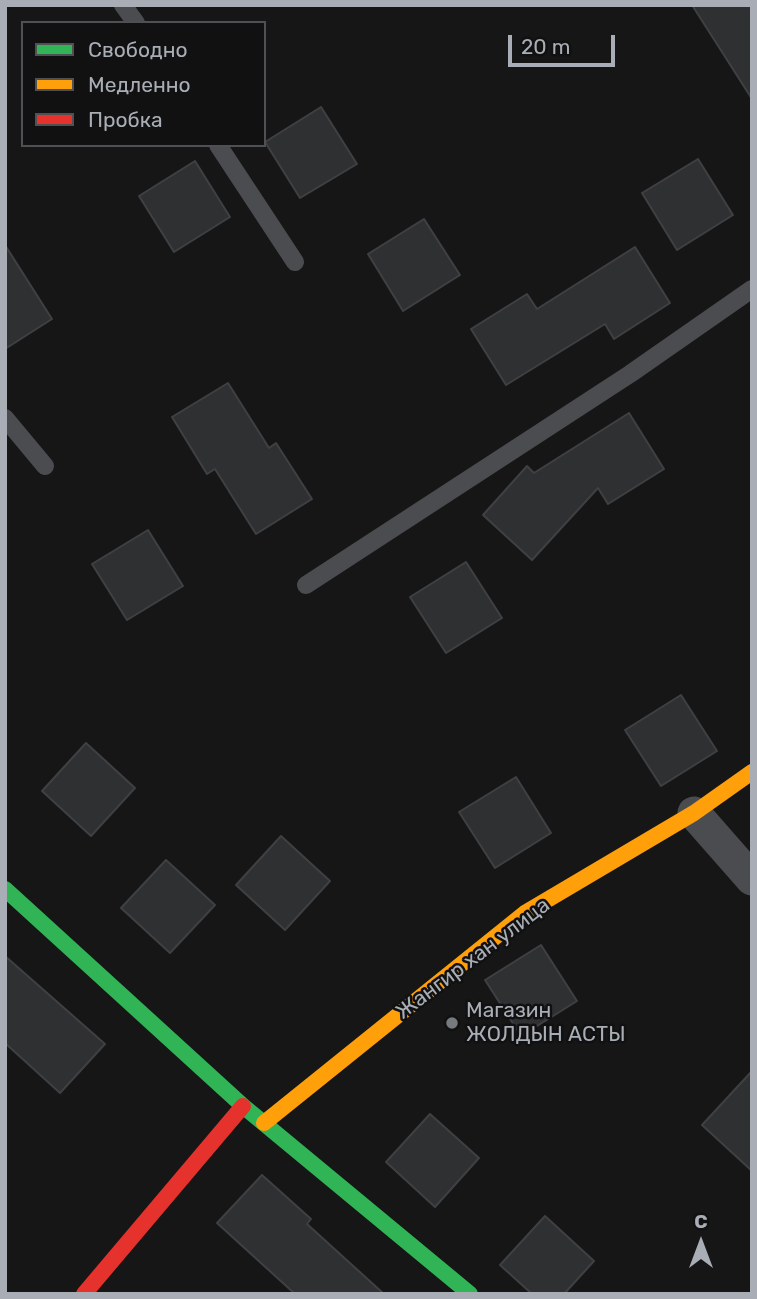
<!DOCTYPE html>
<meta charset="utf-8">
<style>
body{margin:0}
#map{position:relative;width:757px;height:1299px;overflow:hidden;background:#161617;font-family:Rubik,sans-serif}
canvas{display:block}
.frame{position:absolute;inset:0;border:7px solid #a9aeb6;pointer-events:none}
.legend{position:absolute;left:21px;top:21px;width:245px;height:126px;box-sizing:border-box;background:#111112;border:2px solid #4e5054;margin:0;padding:9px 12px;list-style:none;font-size:21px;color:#a9aeb6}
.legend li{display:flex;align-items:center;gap:14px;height:35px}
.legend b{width:35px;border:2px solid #4e5054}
.north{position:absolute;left:666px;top:1208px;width:70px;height:70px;-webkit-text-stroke:5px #111112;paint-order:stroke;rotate:0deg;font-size:19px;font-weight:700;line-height:28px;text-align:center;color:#a9aeb6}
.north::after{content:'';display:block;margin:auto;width:24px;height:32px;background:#a9aeb6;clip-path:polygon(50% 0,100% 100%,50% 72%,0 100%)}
.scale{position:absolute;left:508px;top:35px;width:107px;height:32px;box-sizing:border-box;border:4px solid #a9aeb6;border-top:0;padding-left:9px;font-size:21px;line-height:24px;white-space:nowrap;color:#a9aeb6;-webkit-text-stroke:5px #111112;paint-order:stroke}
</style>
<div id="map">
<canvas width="757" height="1299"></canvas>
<div class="frame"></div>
<ul class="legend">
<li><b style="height:9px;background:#30b455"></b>Свободно</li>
<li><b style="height:9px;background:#ff9f0a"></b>Медленно</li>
<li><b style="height:9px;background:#e5322d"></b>Пробка</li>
</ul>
<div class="north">С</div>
<div class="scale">20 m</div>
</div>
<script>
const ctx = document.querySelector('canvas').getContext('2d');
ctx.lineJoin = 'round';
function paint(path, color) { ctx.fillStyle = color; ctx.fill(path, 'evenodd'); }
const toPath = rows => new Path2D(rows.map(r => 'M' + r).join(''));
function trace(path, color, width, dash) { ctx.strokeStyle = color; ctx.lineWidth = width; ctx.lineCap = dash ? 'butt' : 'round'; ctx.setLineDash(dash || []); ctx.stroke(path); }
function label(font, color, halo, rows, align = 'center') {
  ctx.font = font + ' Rubik,sans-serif'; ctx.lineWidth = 5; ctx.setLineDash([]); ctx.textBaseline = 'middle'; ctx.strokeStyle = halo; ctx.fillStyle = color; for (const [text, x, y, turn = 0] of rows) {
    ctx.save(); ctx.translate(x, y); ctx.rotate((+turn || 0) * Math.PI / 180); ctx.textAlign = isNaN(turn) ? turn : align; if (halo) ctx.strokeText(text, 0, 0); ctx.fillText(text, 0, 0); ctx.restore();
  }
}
const building = toPath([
 [692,5,752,5,752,99,692,5],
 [321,107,357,164,300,198,265,142,321,107],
 [698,159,733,215,677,250,642,193,698,159],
 [195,161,230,217,174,252,139,196,195,161],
 [424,219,460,275,403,311,368,254,424,219],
 [5,245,52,319,5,349,5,245],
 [635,247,670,303,614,339,605,324,506,385,471,329,527,294,537,309,635,247],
 [228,383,269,448,276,443,312,499,256,534,215,469,207,474,172,417,228,383],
 [629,413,664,469,608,504,598,488,532,560,483,515,527,466,534,473,629,413],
 [148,530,183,586,127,620,92,564,148,530],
 [466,562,502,618,446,653,410,597,466,562],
 [681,695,717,751,661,786,625,730,681,695],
 [86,743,135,788,91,836,42,791,86,743],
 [516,777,551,833,495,868,459,812,516,777],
 [281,836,330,881,285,930,236,885,281,836],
 [166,860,215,905,170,953,121,908,166,860],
 [541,945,577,1001,521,1036,485,980,541,945],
 [5,956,105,1044,60,1093,5,1043,5,956],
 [752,1071,752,1171,702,1125,752,1071],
 [430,1114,479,1158,435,1207,386,1162,430,1114],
 [262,1175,311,1219,307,1224,384,1294,295,1294,217,1223,262,1175],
 [545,1216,594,1261,564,1294,532,1294,500,1265,545,1216]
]);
const lane = toPath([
 [123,5,136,23],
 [218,145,295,262],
 [5,418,45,466],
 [306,585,630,374,752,289]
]);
const street = toPath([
 [694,813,752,879]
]);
const fast = toPath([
 [5,889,243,1106,470,1294]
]);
const slow = toPath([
 [264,1123,525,913,694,813,752,772]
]);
const jam = toPath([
 [84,1294,243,1106]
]);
const markers = [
 [452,1023,7,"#76797e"]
];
const streetNames = [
 ["Жангир хан улица",473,959,-37]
];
const poiNames = [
 ["Магазин",466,1011],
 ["ЖОЛДЫН АСТЫ",466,1035]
];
paint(building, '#2f3031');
trace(building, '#3f4043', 2);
trace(lane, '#4b4c4f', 18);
trace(street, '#4b4c4f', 33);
trace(fast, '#30b455', 16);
trace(slow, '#ff9f0a', 16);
trace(jam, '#e5322d', 16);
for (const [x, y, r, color] of markers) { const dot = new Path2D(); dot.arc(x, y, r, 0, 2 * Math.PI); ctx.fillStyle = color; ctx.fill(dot); trace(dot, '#111112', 2.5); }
label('21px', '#a9aeb6', '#111112', streetNames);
label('21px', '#a9aeb6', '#111112', poiNames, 'left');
</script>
